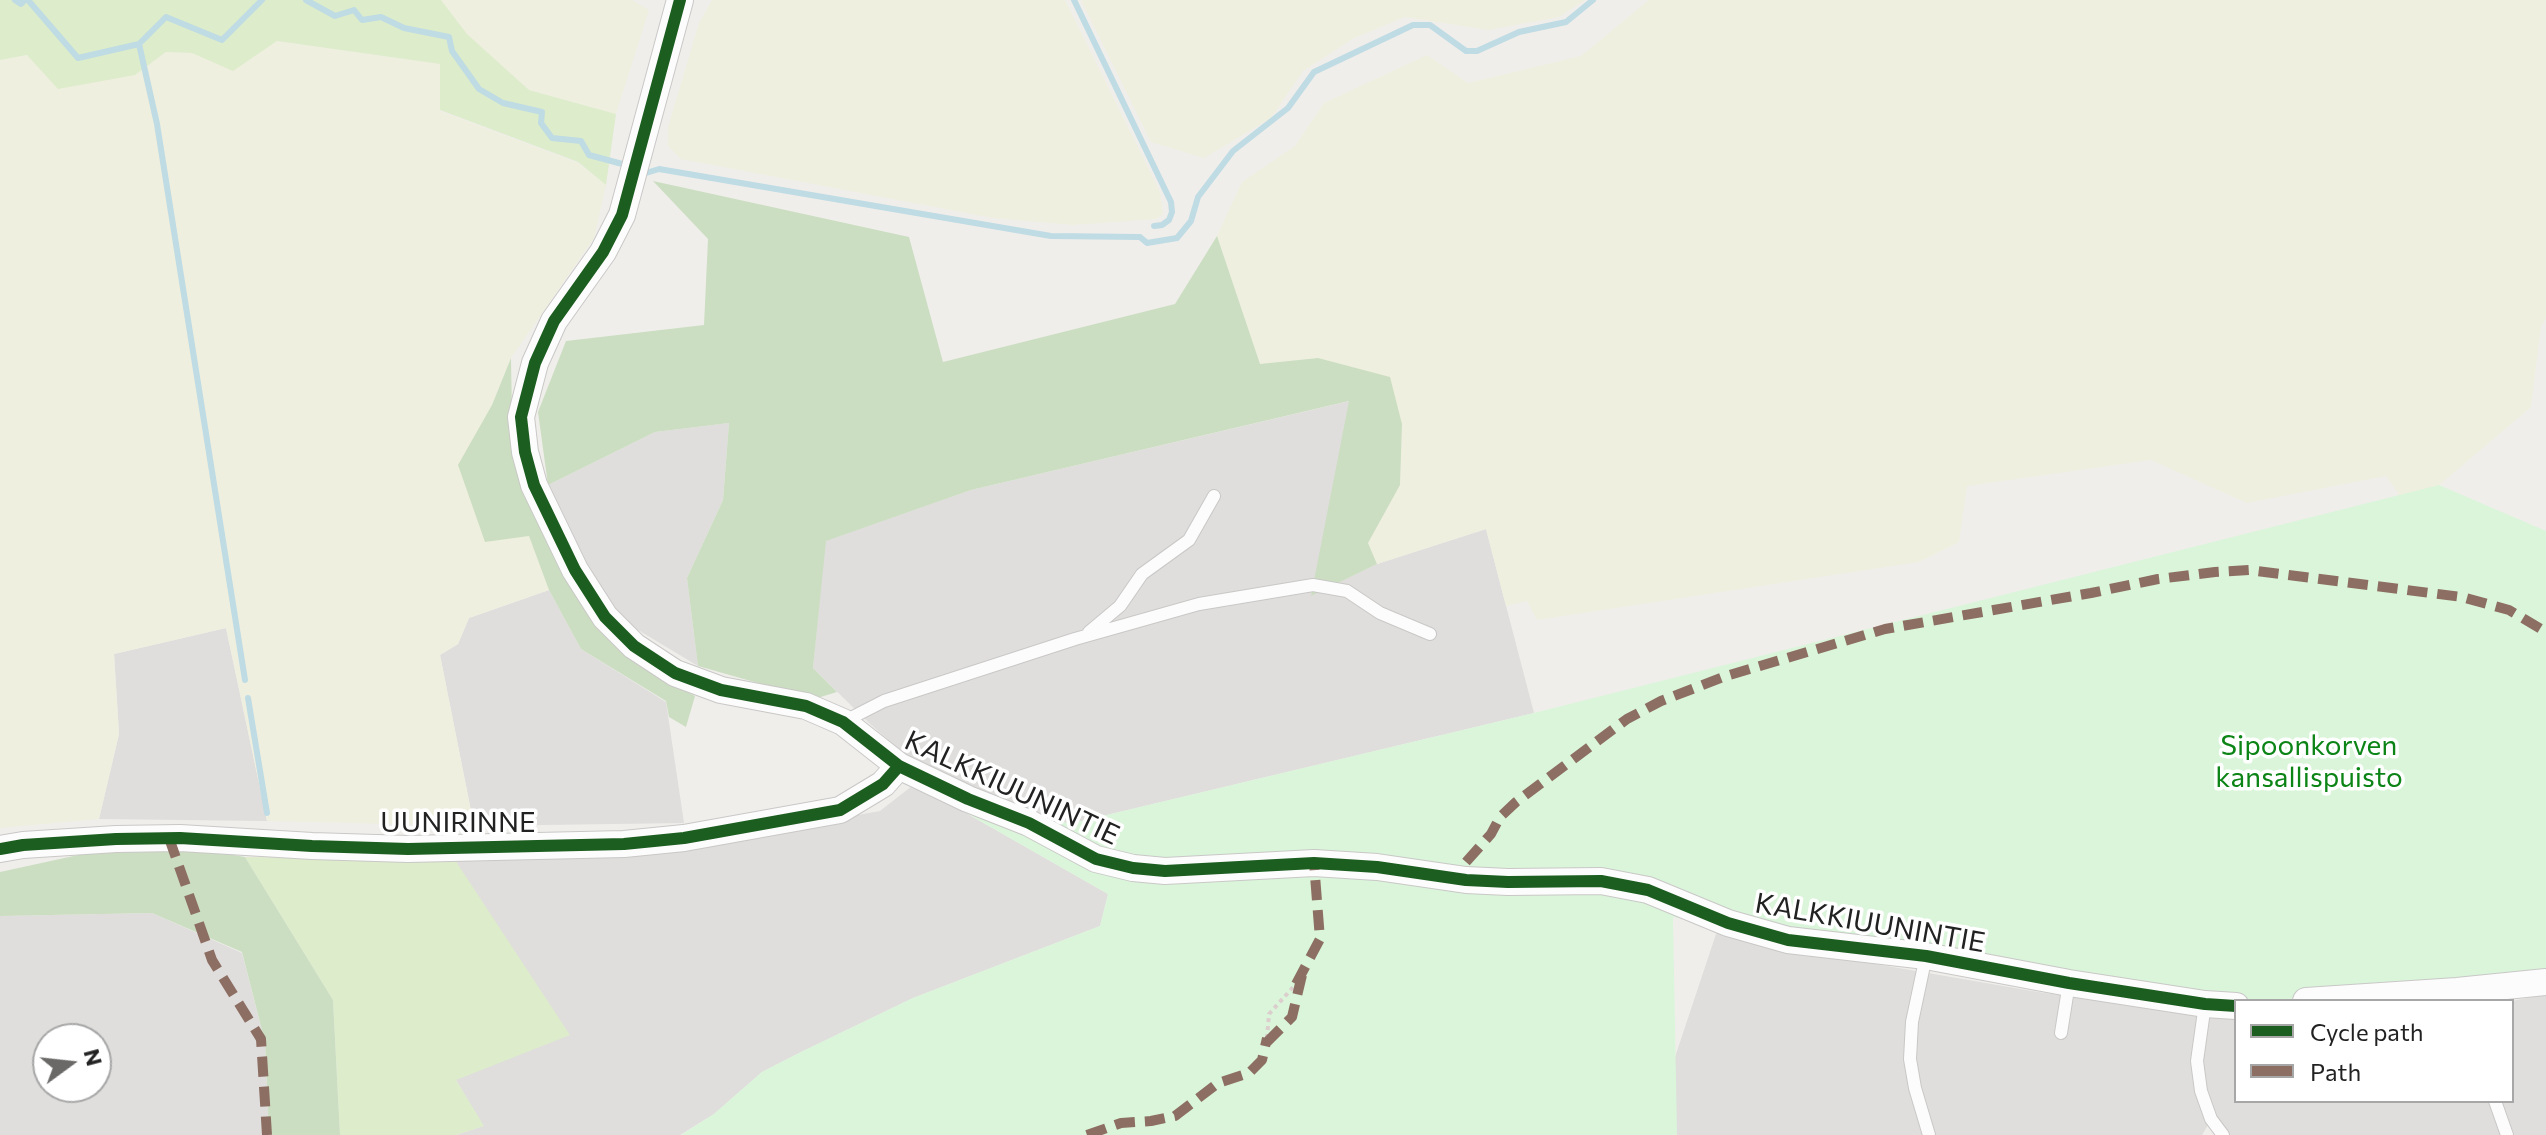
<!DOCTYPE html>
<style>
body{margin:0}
#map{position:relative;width:2546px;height:1135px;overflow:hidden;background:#f0eeeb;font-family:Commissioner,sans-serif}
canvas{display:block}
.legend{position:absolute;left:2234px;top:999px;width:280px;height:104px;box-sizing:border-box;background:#fff;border:2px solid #a7a7a7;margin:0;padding:10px 14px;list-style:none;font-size:24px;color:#222}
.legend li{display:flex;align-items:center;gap:16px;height:40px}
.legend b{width:40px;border:2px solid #a7a7a7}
.north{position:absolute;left:32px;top:1023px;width:80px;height:80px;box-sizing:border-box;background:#fff;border:2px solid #a7a7a7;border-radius:50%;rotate:75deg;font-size:22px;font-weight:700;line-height:32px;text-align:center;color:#222}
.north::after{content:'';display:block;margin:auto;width:28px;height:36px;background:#6a6968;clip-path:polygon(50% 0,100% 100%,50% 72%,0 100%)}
</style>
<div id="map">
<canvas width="2546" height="1135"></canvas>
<ul class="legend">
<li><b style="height:10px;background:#1b5e20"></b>Cycle path</li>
<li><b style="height:10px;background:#8d6e63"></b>Path</li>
</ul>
<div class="north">N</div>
</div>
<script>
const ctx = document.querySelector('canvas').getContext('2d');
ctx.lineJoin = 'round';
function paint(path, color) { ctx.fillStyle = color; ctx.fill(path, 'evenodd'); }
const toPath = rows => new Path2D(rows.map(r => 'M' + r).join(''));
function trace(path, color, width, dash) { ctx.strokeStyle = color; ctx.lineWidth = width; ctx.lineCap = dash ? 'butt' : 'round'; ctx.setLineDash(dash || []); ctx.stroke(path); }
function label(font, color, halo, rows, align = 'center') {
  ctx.font = font + ' Commissioner,sans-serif'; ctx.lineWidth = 7; ctx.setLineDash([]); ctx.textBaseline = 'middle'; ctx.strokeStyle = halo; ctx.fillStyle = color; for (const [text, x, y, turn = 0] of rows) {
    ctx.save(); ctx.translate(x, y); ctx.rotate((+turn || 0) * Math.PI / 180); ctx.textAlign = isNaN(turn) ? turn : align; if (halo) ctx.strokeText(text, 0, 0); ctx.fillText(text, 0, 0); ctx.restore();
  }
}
const residential = toPath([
 [1350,401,1312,595,1377,564,1486,529,1534,713,1069,824,926,773,869,723,813,668,825,541,971,490],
 [729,423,723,500,687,578,698,666,623,621,578,563,548,485,655,432],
 [549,590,581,649,666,702,684,823,474,826,440,655,458,644,469,618],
 [226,628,267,821,99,819,119,734,114,654],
 [912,786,924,789,1108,894,1100,926,913,998,799,1053,762,1072,714,1114,680,1135,456,1135,483,1126,456,1080,455,860,747,835,880,811],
 [152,913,242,953,265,1042,269,1135,0,1135,0,916],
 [48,1039,96,1039,96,1087,48,1087],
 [1717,931,1858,961,2044,993,2236,1017,2236,1101,2512,1101,2512,1001,2546,994,2546,1135,2221,1135,2211,1120,2202,1135,1676,1135,1674,1060]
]);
const farmland = toPath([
 [441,0,632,0,649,10,616,114,529,90,467,34],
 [712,0,1065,0,1160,192,1163,214,1156,219,1073,225,993,218,681,159,668,146,668,127,699,23],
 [1081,0,1585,0,1559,17,1488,30,1405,17,1354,38,1303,71,1271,118,1204,158,1151,142],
 [1649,0,2546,0,2546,318,2541,326,2531,407,2410,510,2386,476,2247,503,2151,460,1967,486,1959,542,1919,562,1537,620,1527,601,1506,606,1486,529,1377,564,1368,543,1400,485,1402,424,1318,358,1260,364,1217,236,1242,182,1295,146,1324,103,1427,55,1468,83,1581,56],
 [277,41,440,64,440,111,578,163,606,185,594,238,511,358,492,405,529,535,549,590,469,618,458,644,440,655,474,826,267,821,226,628,114,654,119,734,99,819,0,828,0,60,27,55,135,75,166,52,192,53,233,70]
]);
const grass = toPath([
 [0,0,441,0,467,34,529,90,616,114,606,185,578,162,440,110,440,64,277,41,233,71,192,53,166,52,135,75,58,89,27,55,0,60],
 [245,857,455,860,570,1035,456,1080,484,1126,456,1135,340,1135,333,1000]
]);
const forest = toPath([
 [653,181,909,237,943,362,1175,304,1217,236,1260,364,1318,358,1390,377,1402,424,1400,485,1368,543,1377,564,1311,596,1349,401,971,490,826,541,813,668,837,692,814,699,698,666,687,578,723,500,729,423,655,432,548,485,538,412,566,341,704,325,708,239],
 [511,358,512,417,536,516,665,679,695,696,686,727,669,717,666,701,581,649,549,590,529,536,485,542,458,465,492,405],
 [115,847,211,851,245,857,333,1000,340,1135,269,1135,265,1042,242,952,152,913,0,916,0,872]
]);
const park = toPath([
 [2439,485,2546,531,2546,985,2302,1001,2236,1001,1919,963,1673,917,1677,1135,681,1135,714,1114,762,1072,799,1053,913,998,1100,926,1108,894,924,789,926,773,1069,824,1534,713]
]);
const stream = toPath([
 [15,0,21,4,25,0],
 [28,0,78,58,139,44,166,17,222,40,262,0],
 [306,0,335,16,354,10,362,20,381,17,404,28,449,37,452,51,479,89,503,103,542,112,541,123,552,138,581,141,589,155,626,165],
 [1074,0,1171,202,1172,212,1169,220,1162,225,1154,226],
 [139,44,157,124,245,680],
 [646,173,659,169,1051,236,1140,237,1147,243,1177,238,1191,221,1198,197,1233,151,1288,108,1314,72,1413,25,1430,25,1466,51,1477,51,1519,32,1566,22,1593,0],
 [248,698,267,813]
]);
const path = toPath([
 [1267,1038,1269,1014,1296,984]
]);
const service = toPath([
 [1089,632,1120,606,1142,574,1189,540,1214,496],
 [843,722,884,701,1075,639,1199,604,1313,585,1347,591,1380,613,1430,634],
 [1926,956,1912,1022,1910,1059,1915,1088,1929,1135],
 [2205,1004,2197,1061,2201,1091,2211,1119,2223,1135],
 [2061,1033,2069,983],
 [2495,1101,2507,1135]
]);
const minor = toPath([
 [680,0,622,215,603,252,554,321,535,363,521,417,525,452,534,485,575,570,605,617,634,646,675,673,721,690,806,706,843,722,899,766,968,799,1029,823,1096,859,1133,868,1165,871,1314,863,1377,867,1466,880,1508,882,1601,881,1648,890,1728,923,1788,940,1926,956,2069,983,2205,1004,2236,1006],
 [0,849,23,845,116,839,180,838,312,846,408,849,624,844,684,838,840,810,883,784,899,766],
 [2306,1001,2457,991,2546,982]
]);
const quiet = toPath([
 [169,838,212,960,261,1039,267,1135],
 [1466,862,1491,834,1500,817,1516,802,1627,719,1661,701,1726,676,1885,629,2091,593,2158,579,2215,572,2249,570,2462,597,2509,610,2546,632],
 [1296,984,1320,939,1314,863],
 [1266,1043,1292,1017,1302,975],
 [1087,1135,1121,1123,1151,1121,1175,1116,1218,1083,1249,1073,1262,1060,1267,1038]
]);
const cycleway = toPath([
 [680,0,622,215,603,252,554,321,535,363,521,417,525,452,534,485,575,570,605,617,634,646,675,673,721,690,806,706,843,722,899,766,968,799,1029,823,1096,859,1133,868,1165,871,1314,863,1377,867,1466,880,1508,882,1601,881,1648,890,1728,923,1788,940,1926,956,2069,983,2205,1004,2236,1006],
 [0,849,23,845,116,839,180,838,312,846,408,849,624,844,684,838,840,810,883,784,899,766]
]);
const parkNames = [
 ["Sipoonkorven",2309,746],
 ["kansallispuisto",2309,778]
];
const streetNames = [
 ["KALKKIUUNINTIE",1012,788,25],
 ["UUNIRINNE",458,823],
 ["KALKKIUUNINTIE",1870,923,10]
];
paint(residential, '#dfdedc');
paint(farmland, '#efefdf');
paint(grass, '#ddeccb');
paint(forest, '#cbdec1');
paint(park, '#daf5da');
trace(stream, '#bfdbe3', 6);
trace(service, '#c9c8c7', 14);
trace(minor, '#c9c8c7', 28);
trace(path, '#dccecd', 4, [4, 4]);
trace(service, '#fdfcfc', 12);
trace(minor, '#fdfcfc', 26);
trace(quiet, '#8d6e63', 10, [20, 10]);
trace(cycleway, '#1b5e20', 12);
label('28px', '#0c8416', '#fff', parkNames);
label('28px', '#222', '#fff', streetNames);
</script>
